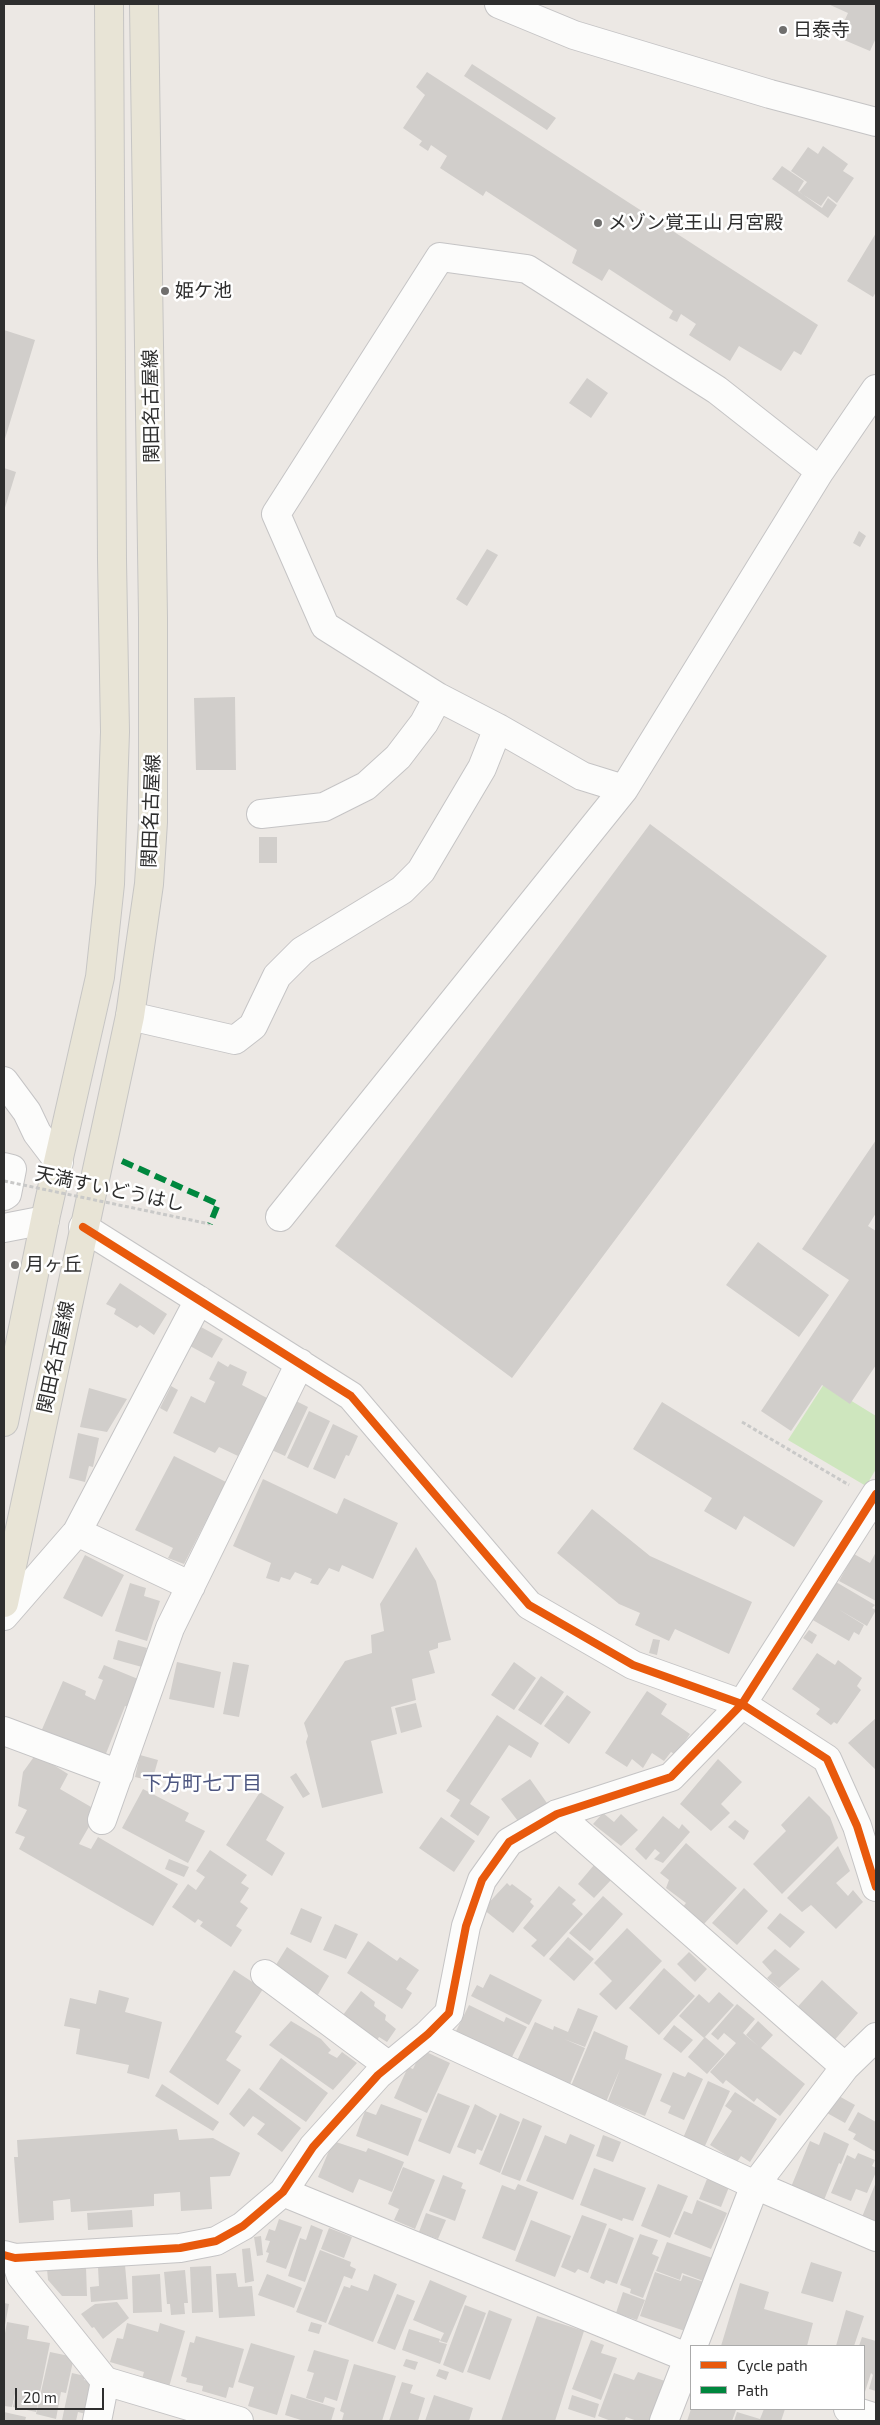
<!DOCTYPE html>
<meta charset="utf-8">
<style>
body{margin:0}
#map{position:relative;width:880px;height:2425px;overflow:hidden;background:#ece8e4;font-family:"Exo 2",sans-serif}
canvas{display:block}
.frame{position:absolute;inset:0;border:5px solid #2e2e2e;pointer-events:none}
.legend{position:absolute;left:690px;top:2345px;width:175px;height:65px;box-sizing:border-box;background:#fff;border:1px solid #ababab;margin:0;padding:6px 9px;list-style:none;font-size:15px;color:#2e2e2e}
.legend li{display:flex;align-items:center;gap:10px;height:25px}
.legend b{width:25px;border:1px solid #ababab}
.scale{position:absolute;left:15px;top:2388px;width:89px;height:22px;box-sizing:border-box;border:2px solid #2e2e2e;border-top:0;padding-left:6px;font-size:15px;line-height:18px;white-space:nowrap;color:#2e2e2e;-webkit-text-stroke:4px #fff;paint-order:stroke}
</style>
<div id="map">
<canvas width="880" height="2425"></canvas>
<div class="frame"></div>
<ul class="legend">
<li><b style="height:6px;background:#e8590c"></b>Cycle path</li>
<li><b style="height:6px;background:#00873e"></b>Path</li>
</ul>
<div class="scale">20 m</div>
</div>
<script>
const ctx = document.querySelector('canvas').getContext('2d');
ctx.lineJoin = 'round';
function paint(path, color) { ctx.fillStyle = color; ctx.fill(path, 'evenodd'); }
const toPath = rows => new Path2D(rows.map(r => 'M' + r).join(''));
function trace(path, color, width, dash) { ctx.strokeStyle = color; ctx.lineWidth = width; ctx.lineCap = dash ? 'butt' : 'round'; ctx.setLineDash(dash || []); ctx.stroke(path); }
function label(font, color, halo, rows, align = 'center') {
  ctx.font = font + ' "Exo 2","Noto Sans JP",sans-serif'; ctx.lineWidth = 5; ctx.setLineDash([]); ctx.textBaseline = 'middle'; ctx.strokeStyle = halo; ctx.fillStyle = color; for (const [text, x, y, turn = 0] of rows) {
    ctx.save(); ctx.translate(x, y); ctx.rotate((+turn || 0) * Math.PI / 180); ctx.textAlign = isNaN(turn) ? turn : align; if (halo) ctx.strokeText(text, 0, 0); ctx.fillText(text, 0, 0); ctx.restore();
  }
}
const green = toPath([
 [824,1384,876,1416,876,1469,866,1486,788,1440]
]);
const building = toPath([
 [828,4,876,4,876,38,870,51,837,37,848,13],
 [472,64,556,118,547,130,464,76],
 [427,72,818,325,801,355,794,351,781,371,739,346,730,361,689,335,696,324,681,314,677,322,669,318,673,311,609,269,602,281,572,263,577,250,486,191,483,196,440,168,447,156,431,145,428,151,419,145,422,141,403,128,425,95,416,87],
 [823,146,848,164,843,171,854,178,837,203,828,196,821,206,799,192,807,182,791,171,808,147,818,154],
 [782,166,804,181,798,191,822,208,828,198,837,205,828,218,772,179],
 [876,233,876,292,873,297,847,281],
 [4,330,35,340,4,442],
 [587,378,608,393,591,418,569,403],
 [4,468,16,472,4,511],
 [859,531,866,536,860,547,853,543],
 [487,549,498,555,467,606,456,599],
 [235,697,236,770,196,770,194,698],
 [650,824,827,956,512,1378,335,1246],
 [259,837,277,837,277,863,259,863],
 [876,1140,876,1213,868,1226,876,1231,876,1365,850,1404,822,1385,791,1431,761,1411,849,1280,802,1249],
 [758,1242,829,1295,799,1337,726,1285],
 [120,1283,167,1314,154,1335,140,1325,137,1328,114,1314,116,1309,106,1304],
 [201,1327,223,1339,212,1358,190,1346],
 [218,1361,228,1367,230,1364,247,1372,242,1385,267,1398,238,1456,219,1447,215,1453,173,1433,191,1396,205,1403,215,1382,209,1379],
 [171,1386,178,1390,167,1412,160,1408],
 [89,1388,127,1399,107,1432,80,1427],
 [288,1397,308,1407,285,1456,265,1447],
 [662,1402,823,1501,794,1547,744,1516,736,1530,704,1511,712,1498,633,1449],
 [309,1411,330,1421,308,1468,287,1458],
 [333,1424,358,1436,349,1456,346,1455,335,1479,313,1469],
 [78,1433,99,1438,93,1467,89,1466,85,1482,69,1478],
 [174,1456,226,1482,184,1564,168,1558,173,1548,135,1530],
 [263,1479,337,1514,344,1498,398,1523,373,1579,342,1565,339,1572,329,1568,318,1585,310,1583,312,1579,295,1572,290,1580,281,1577,279,1582,266,1578,271,1563,233,1546],
 [592,1509,650,1556,752,1602,729,1654,675,1629,669,1641,635,1625,640,1613,619,1604,557,1553],
 [416,1547,436,1581,451,1640,438,1643,438,1648,429,1651,435,1673,412,1679,416,1700,391,1707,397,1734,371,1741,383,1793,322,1808,306,1742,308,1736,304,1723,345,1661,372,1653,371,1635,384,1631,380,1604],
 [876,1552,876,1601,839,1581,854,1554,870,1563],
 [85,1555,124,1575,102,1617,63,1598],
 [836,1582,875,1605,872,1608,876,1610,867,1626,838,1609,864,1625,859,1635,854,1632,849,1641,811,1619,822,1600,824,1602],
 [130,1583,146,1588,144,1596,160,1601,147,1641,115,1631],
 [809,1630,817,1635,812,1644,803,1638],
 [653,1639,660,1640,657,1655,649,1653],
 [118,1640,147,1648,142,1667,113,1659],
 [817,1653,835,1665,838,1660,862,1678,857,1686,861,1690,837,1724,834,1722,831,1725,816,1714,820,1709,792,1689],
 [177,1662,221,1672,214,1708,169,1699],
 [233,1662,249,1665,239,1717,223,1714],
 [514,1662,536,1678,514,1710,491,1695],
 [104,1665,138,1679,131,1695,136,1697,132,1708,125,1706,103,1761,40,1734,63,1681,86,1691,85,1695,95,1700,103,1680,98,1678],
 [541,1676,564,1692,541,1725,518,1710],
 [647,1691,667,1704,661,1714,690,1734,676,1755,671,1752,664,1761,652,1753,643,1768,632,1759,627,1767,605,1753],
 [567,1695,591,1712,569,1744,544,1726],
 [416,1703,422,1727,401,1733,395,1708],
 [497,1715,539,1743,531,1758,509,1745,470,1804,490,1817,478,1836,450,1816,460,1800,446,1791],
 [876,1718,876,1770,848,1743],
 [36,1754,68,1774,60,1789,98,1811,79,1844,91,1849,98,1837,178,1884,153,1926,19,1849,25,1837,15,1833,27,1810,18,1806,23,1772],
 [140,1755,158,1760,152,1781,135,1777],
 [718,1759,742,1782,721,1804,730,1813,711,1831,680,1804],
 [296,1773,310,1794,303,1798,290,1777],
 [530,1779,549,1806,521,1825,501,1799],
 [143,1789,189,1813,185,1821,205,1831,188,1863,122,1828],
 [260,1792,284,1807,266,1840,285,1853,272,1876,226,1845],
 [809,1796,830,1817,838,1838,782,1894,753,1864,786,1831,781,1825],
 [603,1813,614,1822,621,1814,638,1830,621,1846,593,1824],
 [663,1816,679,1829,682,1824,690,1832,663,1863,654,1859,660,1853,655,1849,646,1860,635,1849],
 [441,1817,475,1841,454,1872,419,1848],
 [735,1820,749,1831,744,1840,728,1827],
 [686,1843,737,1888,704,1924,682,1908,686,1903,666,1888,669,1880,660,1873],
 [838,1846,850,1871,836,1883,848,1896,853,1890,863,1902,836,1929,811,1905,802,1912,787,1898],
 [210,1850,247,1875,241,1883,249,1888,240,1902,248,1908,236,1926,242,1930,231,1947,200,1926,203,1922,198,1919,195,1923,172,1907,188,1884,196,1890,205,1877,196,1871],
 [169,1859,189,1867,184,1877,165,1869],
 [594,1865,611,1880,594,1898,578,1884],
 [507,1883,510,1886,512,1884,532,1899,530,1902,534,1906,513,1933,483,1909],
 [559,1886,576,1900,572,1904,583,1914,544,1957,531,1946,537,1940,523,1928],
 [744,1888,768,1911,737,1945,712,1923],
 [603,1896,623,1914,590,1951,569,1933],
 [301,1908,322,1917,311,1943,290,1934],
 [780,1913,805,1932,790,1948,767,1928],
 [335,1924,358,1934,346,1959,323,1950],
 [627,1928,662,1961,616,2010,599,1994,612,1981,594,1963],
 [568,1937,594,1959,574,1981,549,1959],
 [368,1941,397,1961,400,1957,419,1970,406,1989,412,1993,402,2009,347,1973],
 [287,1947,329,1976,316,1998,274,1968],
 [775,1949,800,1969,779,1988,767,1978,772,1973,762,1962],
 [689,1952,707,1969,695,1982,677,1964],
 [664,1968,695,1996,659,2035,629,2008],
 [234,1970,263,1989,235,2032,242,2036,226,2060,241,2070,218,2105,169,2072],
 [490,1974,542,2000,529,2025,471,1996,477,1985,483,1988],
 [822,1980,858,2013,832,2043,793,2012],
 [99,1990,129,1998,125,2012,162,2022,149,2079,127,2073,129,2065,76,2054,80,2029,64,2026,70,1998,96,2004],
 [361,1991,375,2002,374,2006,386,2015,385,2020,396,2029,387,2042,379,2037,375,2044,340,2019],
 [719,1992,734,2005,704,2038,679,2016,699,1994,709,2003],
 [737,2004,755,2019,743,2033,758,2046,746,2035,758,2021,773,2035,761,2048,805,2084,780,2116,757,2098,754,2102,726,2080,723,2084,710,2072,736,2043,724,2033,718,2040,711,2034],
 [469,2005,504,2022,506,2017,527,2027,509,2063,453,2037],
 [578,2008,598,2016,585,2047,564,2039,585,2048,570,2084,517,2061,535,2022,553,2030,554,2026,568,2032],
 [291,2021,321,2039,331,2050,328,2053,337,2058,342,2052,357,2063,333,2090,269,2045],
 [674,2025,693,2040,681,2053,663,2039],
 [594,2031,628,2046,625,2059,662,2074,645,2116,608,2101,620,2069,606,2102,571,2086],
 [705,2037,725,2054,707,2074,688,2057],
 [422,2050,450,2063,427,2113,394,2098,408,2067,413,2069],
 [281,2058,328,2093,306,2122,259,2089],
 [673,2072,685,2077,688,2072,703,2079,684,2120,668,2113,671,2106,660,2101],
 [708,2081,730,2091,704,2148,683,2138],
 [162,2084,219,2122,213,2131,155,2096],
 [249,2088,301,2128,282,2152,257,2134,265,2124,253,2116,244,2127,229,2114],
 [735,2092,777,2119,750,2162,741,2156,737,2162,710,2145,732,2111,725,2106],
 [438,2093,470,2106,450,2154,418,2141],
 [837,2095,855,2105,845,2123,827,2113],
 [381,2104,422,2119,408,2156,356,2136,365,2111,376,2115],
 [475,2104,497,2116,482,2151,477,2149,475,2154,457,2147],
 [858,2112,876,2122,876,2152,853,2139,856,2134,848,2130],
 [500,2113,520,2122,500,2173,479,2164],
 [523,2118,542,2126,520,2181,501,2174],
 [177,2129,179,2140,213,2138,240,2153,230,2176,210,2177,212,2209,181,2211,180,2192,154,2194,154,2206,71,2212,70,2199,53,2201,54,2220,19,2223,14,2157,18,2157,17,2140],
 [824,2132,849,2144,841,2164,839,2163,824,2200,791,2187,810,2141,819,2145],
 [570,2134,595,2145,573,2200,526,2181,545,2135,566,2144],
 [603,2135,621,2142,613,2162,596,2156],
 [333,2141,366,2152,368,2148,404,2162,392,2192,359,2179,353,2193,318,2177],
 [858,2153,875,2160,872,2166,876,2168,876,2172,867,2193,856,2189,851,2201,831,2193,847,2155,855,2159],
 [403,2167,435,2180,415,2229,394,2220,399,2209,388,2204],
 [594,2168,646,2188,633,2221,623,2218,622,2221,580,2205],
 [443,2175,463,2183,461,2188,466,2190,455,2221,429,2211],
 [707,2179,729,2187,721,2207,699,2199],
 [876,2182,876,2223,862,2217],
 [518,2184,538,2192,515,2251,482,2238,502,2185,515,2190],
 [658,2184,688,2196,670,2238,641,2226],
 [697,2200,727,2213,711,2249,674,2234,684,2211,692,2214],
 [132,2210,133,2227,88,2230,87,2213],
 [426,2213,446,2220,438,2239,419,2232],
 [582,2215,607,2224,588,2273,578,2269,575,2273,561,2267],
 [279,2219,302,2227,286,2269,266,2262,269,2253,266,2252,270,2241,265,2240,269,2229,275,2231],
 [531,2220,571,2236,555,2277,515,2261],
 [311,2225,323,2230,305,2282,288,2276,300,2238,306,2240],
 [329,2228,352,2237,344,2258,321,2249],
 [609,2228,634,2238,617,2284,606,2280,604,2284,590,2278],
 [640,2234,658,2240,652,2254,659,2257,643,2298,630,2293,631,2289,620,2285],
 [261,2236,263,2255,257,2256,254,2237],
 [667,2242,715,2259,706,2282,682,2273,680,2280,656,2271],
 [250,2248,254,2281,245,2283,242,2249],
 [320,2250,351,2262,350,2266,356,2269,352,2279,344,2276,326,2323,296,2312],
 [811,2262,842,2272,833,2302,801,2293],
 [125,2265,128,2299,91,2302,90,2287,99,2286,98,2267],
 [211,2266,213,2312,192,2313,190,2267],
 [86,2267,87,2296,62,2296,48,2280,47,2269],
 [185,2270,188,2303,184,2303,185,2314,171,2315,170,2304,167,2304,164,2272],
 [655,2272,681,2281,683,2275,704,2282,688,2332,640,2316],
 [236,2273,238,2287,252,2286,255,2316,219,2318,216,2274],
 [160,2274,162,2312,133,2313,132,2276],
 [267,2274,302,2288,294,2308,258,2295],
 [374,2274,397,2284,373,2342,328,2324,344,2286,350,2288,351,2285,368,2291],
 [430,2280,467,2296,447,2343,440,2341,444,2333,413,2320],
 [740,2283,769,2292,764,2309,813,2323,807,2346,721,2346],
 [623,2292,645,2300,637,2320,616,2313],
 [397,2294,415,2301,395,2350,377,2343],
 [117,2302,129,2318,103,2339,94,2327,92,2328,81,2314,95,2304],
 [4,2303,9,2304,5,2325,4,2325],
 [465,2305,486,2313,463,2373,443,2365],
 [489,2310,512,2319,490,2380,467,2372],
 [846,2310,864,2316,854,2346,836,2346],
 [537,2316,584,2331,555,2421,501,2421],
 [7,2322,29,2326,27,2339,50,2343,36,2412,13,2407,17,2385,12,2407,4,2406,4,2339],
 [311,2322,322,2325,319,2334,308,2331],
 [127,2323,158,2332,160,2323,185,2331,169,2387,142,2379,144,2372,110,2362,117,2338,123,2339],
 [409,2329,440,2339,439,2342,447,2344,440,2364,402,2350],
 [196,2336,244,2349,233,2388,229,2387,226,2398,202,2391,203,2386,186,2382,187,2378,181,2376,190,2342,194,2343],
 [862,2337,876,2341,876,2391,869,2389,873,2375,871,2373,864,2395,864,2346,859,2346],
 [591,2340,604,2345,601,2353,617,2358,601,2400,572,2389],
 [251,2343,295,2356,277,2415,248,2406,254,2387,238,2382],
 [314,2350,349,2360,337,2401,325,2397,323,2403,306,2398,314,2373,307,2371],
 [50,2352,74,2357,66,2393,61,2392,56,2419,36,2414],
 [406,2359,418,2362,415,2370,403,2366],
 [354,2364,396,2376,382,2421,342,2420,344,2413,340,2411],
 [439,2369,449,2372,446,2380,436,2376],
 [638,2372,665,2381,650,2421,637,2421,626,2417,624,2421,611,2421,598,2416,614,2373,634,2380],
 [72,2373,85,2376,84,2380,97,2383,90,2415,78,2412,76,2421,66,2421,62,2420],
 [402,2382,413,2385,410,2393,425,2398,418,2421,389,2421],
 [291,2394,335,2408,331,2421,304,2421,285,2415],
 [434,2395,473,2408,469,2421,425,2421],
 [572,2395,599,2404,595,2418,568,2409],
 [691,2409,733,2409,736,2410,732,2421,687,2421],
 [764,2409,785,2409,781,2421,734,2421,737,2412,760,2419],
 [4,2412,26,2417,25,2421,4,2421]
]);
const path = toPath([
 [742,1422,849,1485]
]);
const minor = toPath([
 [499,4,574,35,770,94,876,122],
 [820,471,717,390,527,269,440,257,276,514,325,626,438,697,498,728,582,776,624,789,820,471,876,389],
 [261,814,324,807,366,786,398,757,424,723,438,697],
 [130,1016,235,1040,253,1026,277,976,302,951,402,890,421,871,482,768,498,728],
 [4,1081,27,1112,37,1133,59,1162],
 [4,1167,12,1169,7,1194,4,1196],
 [280,1217,624,789],
 [83,1227,351,1396,529,1605,633,1665,742,1704,827,1759,857,1826,876,1887],
 [4,1228,45,1220],
 [77,1532,191,1586],
 [4,1616,77,1532,199,1300],
 [4,1731,119,1774],
 [557,1814,845,2067],
 [102,1820,170,1628,300,1363],
 [265,1974,389,2066],
 [428,2034,755,2185,876,2237],
 [283,2192,691,2359],
 [4,2255,15,2258,180,2248,216,2241,243,2226,283,2192,313,2147,378,2075,428,2034,449,2013,466,1926,482,1880,509,1842,557,1814,671,1777,742,1704,876,1494],
 [15,2258,21,2276,105,2381,97,2421],
 [693,2346,755,2185,845,2067,876,2037],
 [105,2381,239,2421],
 [848,2409,876,2418],
 [664,2421,691,2351]
]);
const major = toPath([
 [4,1422,46,1215,100,977,110,884,115,732,112,560,109,4],
 [4,1603,130,1016,149,884,153,822,153,618,144,4]
]);
const pathBridge = toPath([
 [4,1181,210,1224]
]);
const quiet = toPath([
 [122,1161,218,1204,210,1224]
]);
const cycleway = toPath([
 [83,1227,351,1396,529,1605,633,1665,742,1704,827,1759,857,1826,876,1887],
 [4,2255,15,2258,180,2248,216,2241,243,2226,283,2192,313,2147,378,2075,428,2034,449,2013,466,1926,482,1880,509,1842,557,1814,671,1777,742,1704,876,1494]
]);
const markers = [
 [783,30,5,"#706f6e"],
 [598,223,5,"#706f6e"],
 [165,291,5,"#706f6e"],
 [15,1265,5,"#706f6e"]
];
const poiNames = [
 ["日泰寺",793,30],
 ["メゾン覚王山 月宮殿",608,223],
 ["姫ケ池",175,291],
 ["月ヶ丘",25,1265]
];
const streetNames = [
 ["関田名古屋線",151,406,-91],
 ["関田名古屋線",151,811,-88],
 ["天満すいどうはし",110,1189,12],
 ["関田名古屋線",56,1357,-78]
];
const neighbourhoodNames = [
 ["下方町七丁目",202,1783]
];
paint(green, '#cee6be');
paint(building, '#d1cecb');
trace(minor, '#c5c4c5', 30);
trace(major, '#c6c5c4', 30);
trace(path, '#c9c9c8', 3, [4, 2.5]);
trace(minor, '#fcfcfb', 28);
trace(major, '#e8e4d6', 28);
trace(pathBridge, '#c9c9c8', 3, [4, 2.5]);
trace(quiet, '#00873e', 6, [12, 6]);
trace(cycleway, '#e8590c', 8);
for (const [x, y, r, color] of markers) { const dot = new Path2D(); dot.arc(x, y, r, 0, 2 * Math.PI); ctx.fillStyle = color; ctx.fill(dot); trace(dot, '#fff', 2); }
label('19px', '#2e2e2e', '#fff', poiNames, 'left');
label('19px', '#2e2e2e', '#fff', streetNames);
label('20px', '#4d5680', '#fff', neighbourhoodNames);
</script>
